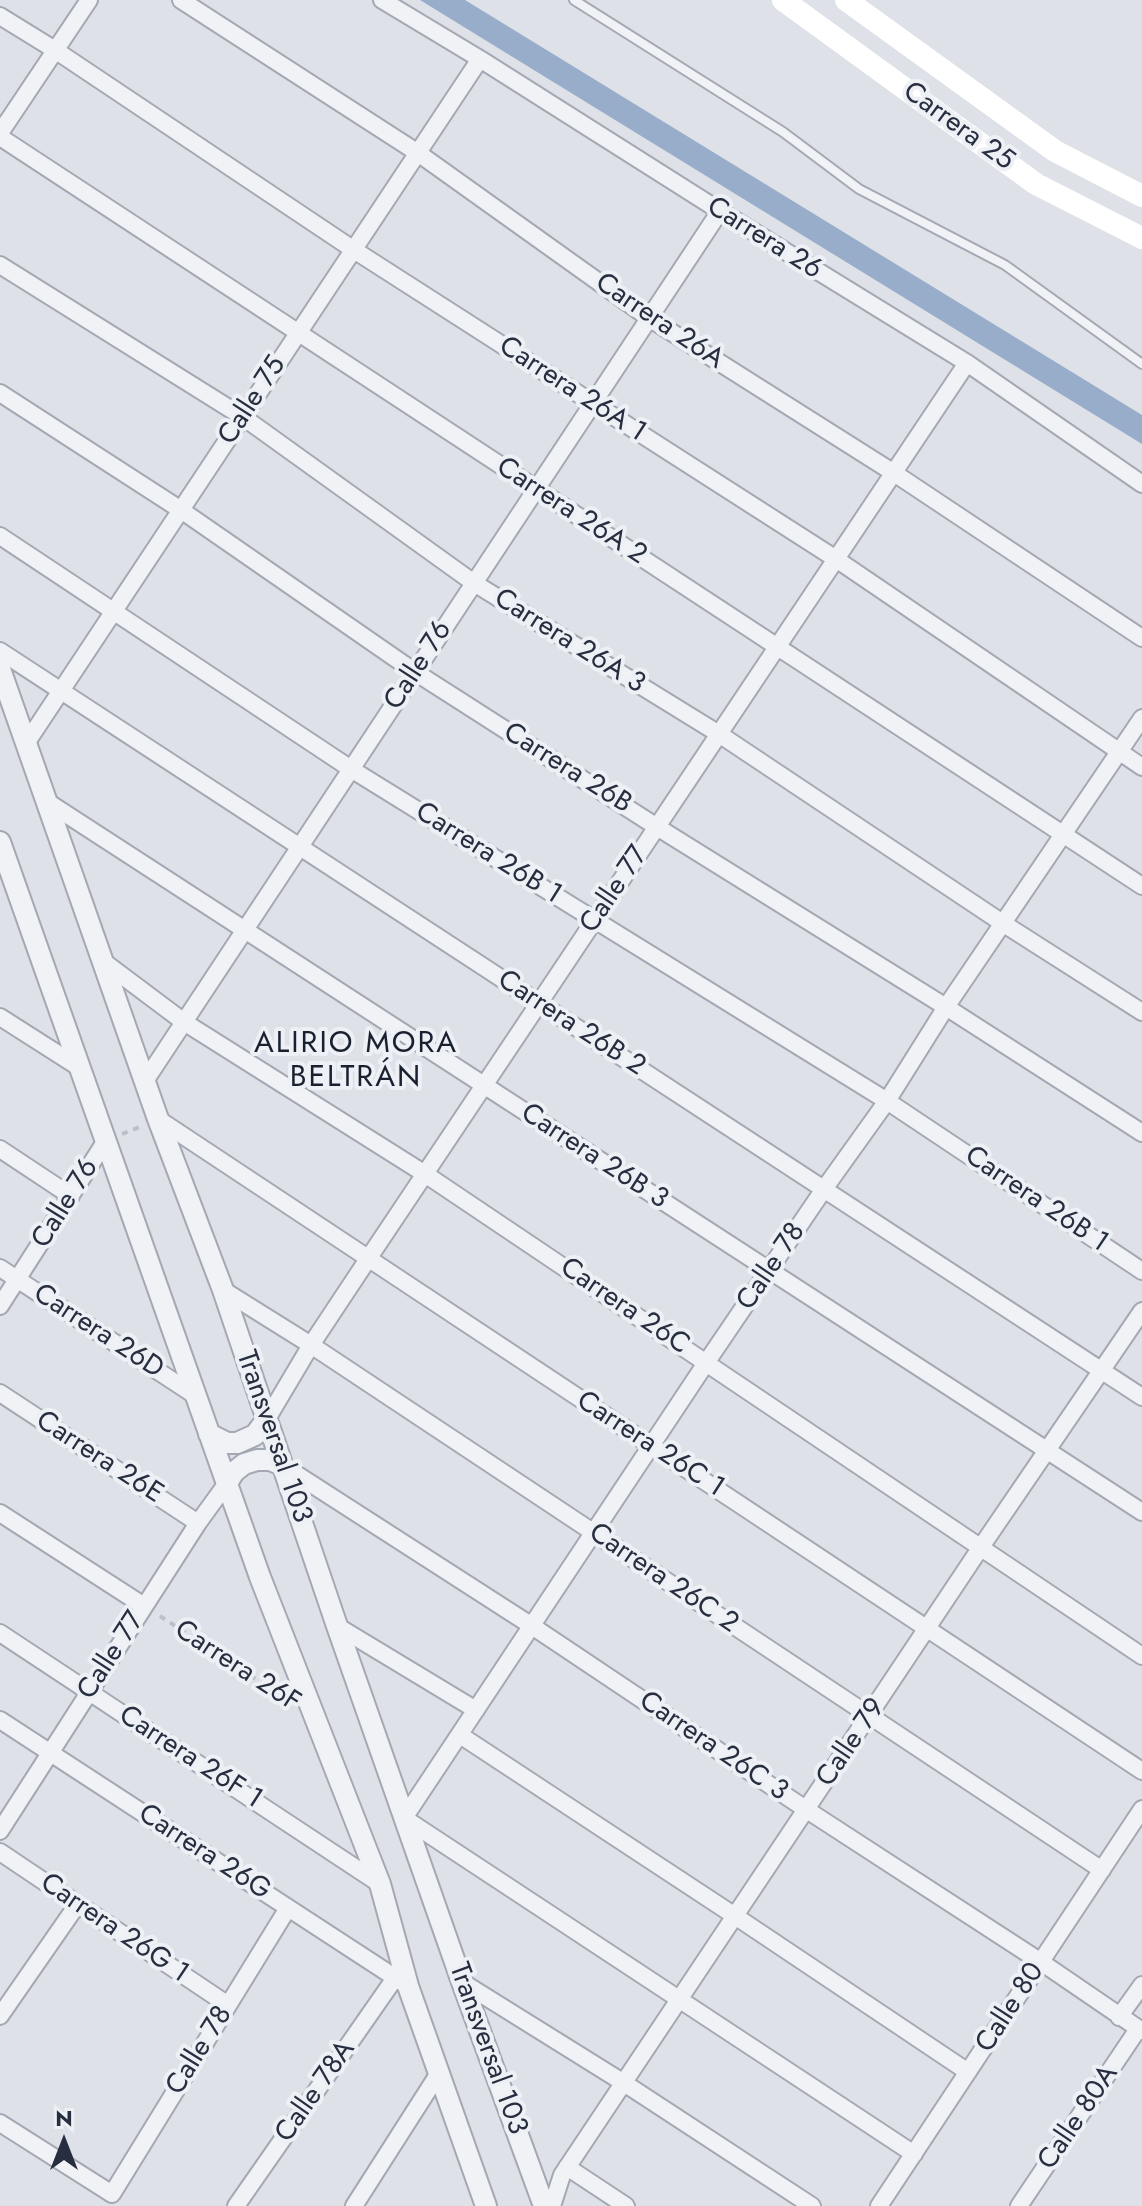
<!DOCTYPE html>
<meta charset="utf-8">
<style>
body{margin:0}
#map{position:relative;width:1142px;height:2206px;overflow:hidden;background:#dee1e8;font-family:Jost,sans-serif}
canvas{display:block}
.north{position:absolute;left:24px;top:2102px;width:80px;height:80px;-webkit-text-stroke:6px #edf0f5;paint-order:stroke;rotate:0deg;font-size:22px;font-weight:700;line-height:32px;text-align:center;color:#272e3f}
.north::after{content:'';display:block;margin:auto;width:28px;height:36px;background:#272e3f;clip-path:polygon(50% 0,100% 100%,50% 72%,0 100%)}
</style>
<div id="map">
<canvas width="1142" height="2206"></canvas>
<div class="north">N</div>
</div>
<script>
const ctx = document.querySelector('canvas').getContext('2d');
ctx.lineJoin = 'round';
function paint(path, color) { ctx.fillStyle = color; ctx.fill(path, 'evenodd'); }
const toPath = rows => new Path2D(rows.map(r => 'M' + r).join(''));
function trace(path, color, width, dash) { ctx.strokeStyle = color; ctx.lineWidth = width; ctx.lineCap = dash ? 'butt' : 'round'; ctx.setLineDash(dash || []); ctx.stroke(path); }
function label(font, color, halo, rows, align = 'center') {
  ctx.font = font + ' Jost,sans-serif'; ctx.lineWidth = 8; ctx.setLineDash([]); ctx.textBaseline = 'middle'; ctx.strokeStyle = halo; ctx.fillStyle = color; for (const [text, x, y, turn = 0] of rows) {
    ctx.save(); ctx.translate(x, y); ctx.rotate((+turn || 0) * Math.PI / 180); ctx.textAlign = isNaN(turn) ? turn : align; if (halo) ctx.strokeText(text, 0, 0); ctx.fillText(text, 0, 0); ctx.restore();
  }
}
const water = toPath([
 [420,0,465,0,1142,415,1142,444]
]);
const path = toPath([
 [122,1134,140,1127],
 [160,1616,286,1699]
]);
const service = toPath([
 [574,0,783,132,859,189,1005,265,1142,364]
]);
const minor = toPath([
 [181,0,418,153,649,318,894,473,1142,638],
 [382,0,480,59,720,211,967,363,1142,484],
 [0,16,55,50,354,250,836,559,1142,767],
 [0,133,89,0],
 [0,137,1142,886],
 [0,265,243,417,474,583,719,734,1004,924,1142,1012],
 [0,393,181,510,415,672,657,827,946,1007,1142,1133],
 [0,536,351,769,887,1101,1142,1271],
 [0,651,1142,1397],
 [27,742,480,59],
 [46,801,1142,1512],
 [104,962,184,1022,425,1174,1142,1656],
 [0,1017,80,1068],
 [145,1081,720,211],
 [158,1119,1142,1771],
 [0,1149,71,1196],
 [0,1268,196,1396],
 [223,1290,311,1345,1102,1870],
 [0,1306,105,1142],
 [0,1393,198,1523],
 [267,1419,311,1345,368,1259,967,363],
 [282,1465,532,1626,807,1810,1041,1962,1142,2031],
 [0,1513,144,1606],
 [337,1626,476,1710],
 [0,1633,380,1884],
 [0,1720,408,1986],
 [460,1735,735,1916,968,2072],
 [0,1831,198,1523,227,1483],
 [0,1852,228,2005],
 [462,1982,624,2083,812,2206],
 [0,2016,77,1905],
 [1119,2017,1142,1985],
 [0,2123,112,2194,288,1908],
 [914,2154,404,1818,706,1363,824,1189,887,1101,946,1007,1142,718],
 [567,2167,626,2206],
 [236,2206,395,1978],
 [354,2206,439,2073],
 [552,2206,562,2175,981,1547,1142,1311],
 [879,2206,1142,1809],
 [1019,2206,1138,2029]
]);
const tertiary = toPath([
 [0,669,158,1119,223,1290,337,1626,462,1982,544,2206],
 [0,842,260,1577,380,1884,408,1986,486,2206],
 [209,1434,227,1443,237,1443,255,1435,267,1419],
 [227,1483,234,1472,244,1464,257,1460,270,1460,282,1465]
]);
const secondary = toPath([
 [783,0,1036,184,1142,238],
 [846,0,1055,151,1142,196]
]);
const streetNames = [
 ["Carrera 25",958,127,36],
 ["Carrera 26",764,239,32],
 ["Carrera 26A",659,322,34],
 ["Carrera 26A 1",572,390,33],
 ["Calle 75",253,401,-57],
 ["Carrera 26A 2",571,512,33],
 ["Carrera 26A 3",569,642,32],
 ["Calle 76",419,666,-57],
 ["Carrera 26B",567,769,32],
 ["Carrera 26B 1",488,854,32],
 ["Calle 77",615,890,-56],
 ["Carrera 26B 2",571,1024,33],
 ["Carrera 26B 3",594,1157,33],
 ["Carrera 26B 1",1036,1200,34],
 ["Calle 76",66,1204,-58],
 ["Calle 78",772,1267,-56],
 ["Carrera 26C",624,1307,34],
 ["Carrera 26D",98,1332,33],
 ["Transversal 103",273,1437,71],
 ["Carrera 26C 1",650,1445,33],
 ["Carrera 26E",99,1458,33],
 ["Carrera 26C 2",663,1579,34],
 ["Calle 77",112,1656,-57],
 ["Carrera 26F",237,1667,33],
 ["Calle 79",852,1743,-56],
 ["Carrera 26C 3",713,1747,34],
 ["Carrera 26F 1",190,1758,33],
 ["Carrera 26G",204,1853,33],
 ["Carrera 26G 1",114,1929,34],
 ["Calle 80",1011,2008,-57],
 ["Transversal 103",487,2049,70],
 ["Calle 78",200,2051,-58],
 ["Calle 78A",316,2092,-55],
 ["Calle 80A",1079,2118,-56]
];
const neighbourhoodNames = [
 ["ALIRIO MORA",356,1045],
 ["BELTRÁN",356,1079]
];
paint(water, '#98adc9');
trace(service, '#a3a8b2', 12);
trace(minor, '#a3a8b2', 20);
trace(tertiary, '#a3a8b2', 24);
trace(path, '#bcbfc6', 4, [6, 6]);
trace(service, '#f0f2f6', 8);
trace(minor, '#f0f2f6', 16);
trace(tertiary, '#f0f2f6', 20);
trace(secondary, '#fff', 22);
label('28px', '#272e3f', '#edf0f5', streetNames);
ctx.letterSpacing = '2px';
label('30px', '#19202f', '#edf0f5', neighbourhoodNames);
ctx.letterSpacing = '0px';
</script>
